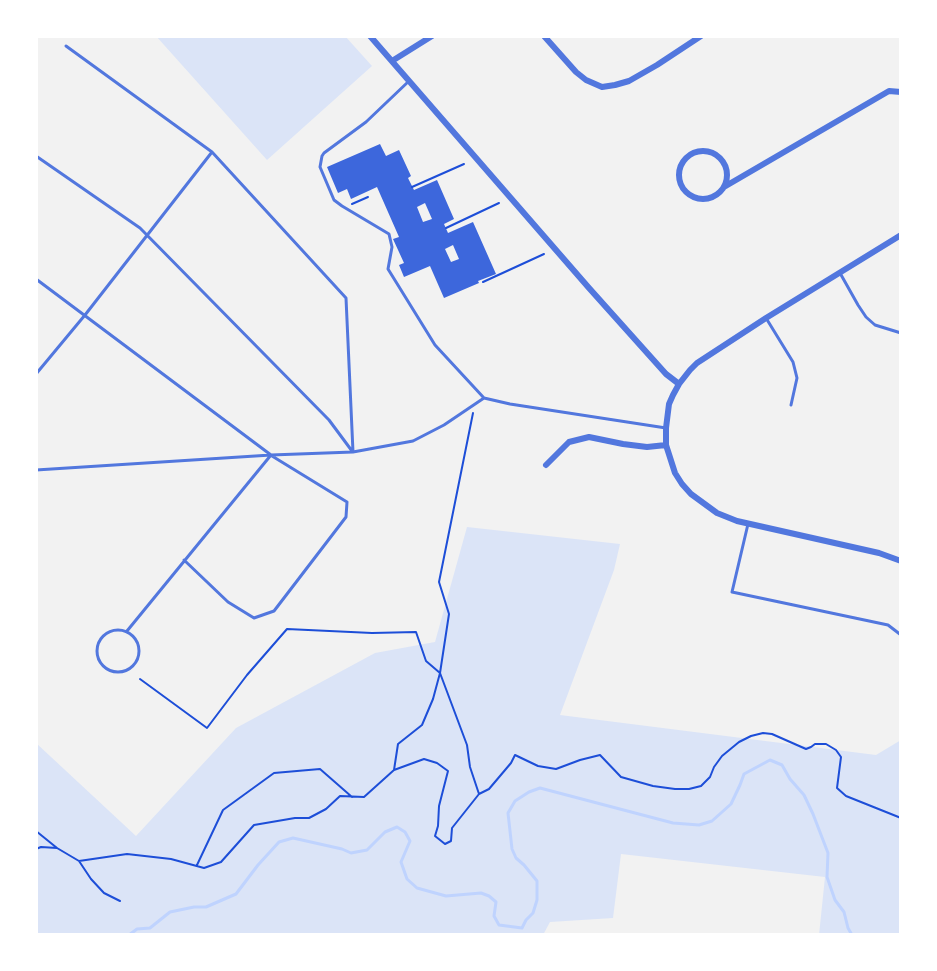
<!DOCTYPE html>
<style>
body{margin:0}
#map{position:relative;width:937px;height:971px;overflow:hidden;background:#f2f2f2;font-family:"Source Sans 3",sans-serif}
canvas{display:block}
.frame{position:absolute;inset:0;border:38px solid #fff;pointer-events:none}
</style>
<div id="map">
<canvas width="937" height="971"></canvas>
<div class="frame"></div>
</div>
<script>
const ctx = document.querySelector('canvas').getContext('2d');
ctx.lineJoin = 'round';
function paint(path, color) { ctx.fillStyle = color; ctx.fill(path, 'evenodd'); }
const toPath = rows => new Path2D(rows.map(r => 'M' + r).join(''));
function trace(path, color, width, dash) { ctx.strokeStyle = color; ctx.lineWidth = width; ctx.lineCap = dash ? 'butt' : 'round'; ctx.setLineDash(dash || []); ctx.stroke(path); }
const green = toPath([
 [156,36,345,36,372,66,267,160],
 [467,527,620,544,614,570,560,715,876,755,901,740,901,935,819,935,825,877,621,854,613,918,550,922,543,935,36,935,36,743,136,836,236,728,375,653,435,642]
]);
const stream = toPath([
 [129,935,137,929,150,928,170,912,194,907,206,907,236,894,258,865,279,842,293,838,342,849,351,853,367,850,385,832,397,827,405,832,410,841,401,862,407,879,417,888,446,896,481,893,489,896,496,902,494,916,499,925,522,928,526,920,533,913,537,900,537,881,524,865,516,858,512,849,508,813,515,801,529,792,540,788,673,823,699,825,712,821,731,804,740,785,744,774,770,760,782,765,790,779,804,795,813,814,828,853,827,877,835,900,844,912,848,928,852,935]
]);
const building = toPath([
 [380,144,386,156,399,150,411,176,408,178,414,190,437,180,454,219,444,224,448,233,473,222,496,274,478,281,479,283,444,298,430,266,404,277,399,265,404,263,393,239,399,237,377,187,351,199,347,189,338,193,327,167],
 [425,203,432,219,423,222,417,207],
 [453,245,459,259,451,262,445,249]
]);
const path = toPath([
 [412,187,464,164],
 [352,204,368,197],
 [446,228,499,203],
 [483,282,544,254],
 [473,413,439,582,449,614,440,673,467,745,470,767,479,794],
 [140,679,207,728,247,675,287,629,372,633,416,632,426,661,440,673,433,699,422,725,398,744,394,770],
 [36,831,57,848],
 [36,849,41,847,57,848,79,861,127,854,171,859,204,868,221,862,254,825,295,818,309,818,326,809,340,796,364,797,394,770,424,759,437,763,448,771,439,806,438,826,435,836,445,844,451,841,452,828,479,794,489,789,511,763,515,755,538,766,556,769,580,760,600,755,621,777,653,786,675,789,689,789,701,786,710,777,714,767,722,756,739,742,751,736,763,733,772,734,806,749,811,747,815,744,826,744,836,750,841,757,837,788,846,796,901,818],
 [79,861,91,879,104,893,120,901],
 [197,865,223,810,274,773,320,769,352,797]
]);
const service = toPath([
 [66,46,212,152,346,298,353,452],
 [409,81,366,122,324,153,322,156,320,167,334,200,342,206,389,234,392,247,388,269,435,345,484,398,510,404,666,428],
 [36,156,140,228,329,420,352,451],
 [840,273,858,305,866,317,875,325,901,333],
 [36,279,271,455,353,452,413,441,444,425,484,398],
 [766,318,793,362,797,378,791,405],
 [36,374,85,315,212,152],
 [36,470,271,455,127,631],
 [748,524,732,592,888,625,901,635],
 [184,560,228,602,254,618,274,611,346,517,347,502,272,456],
 '97 651a21 21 0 1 1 42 0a21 21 0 1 1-42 0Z'
]);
const minor = toPath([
 [370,36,589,288,666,374,679,384],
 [544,36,576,72,586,80,602,87,615,85,629,81,657,65,701,36],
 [392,61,432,36],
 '679 175a24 24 0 1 1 48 0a24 24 0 1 1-48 0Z',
 [724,187,889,91,901,92],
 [901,235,766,318,697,363,690,370,679,384,673,395,669,404,666,428,666,445,675,473,682,484,691,494,717,513,737,521,879,553,901,561],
 [546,465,569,442,589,437,623,444,647,447,666,445]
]);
paint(green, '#dbe4f7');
trace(stream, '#bfd3fe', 3);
paint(building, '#3d67dc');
trace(path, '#1d4ed8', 2);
trace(service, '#5277de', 3);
trace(minor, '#5277de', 6);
</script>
